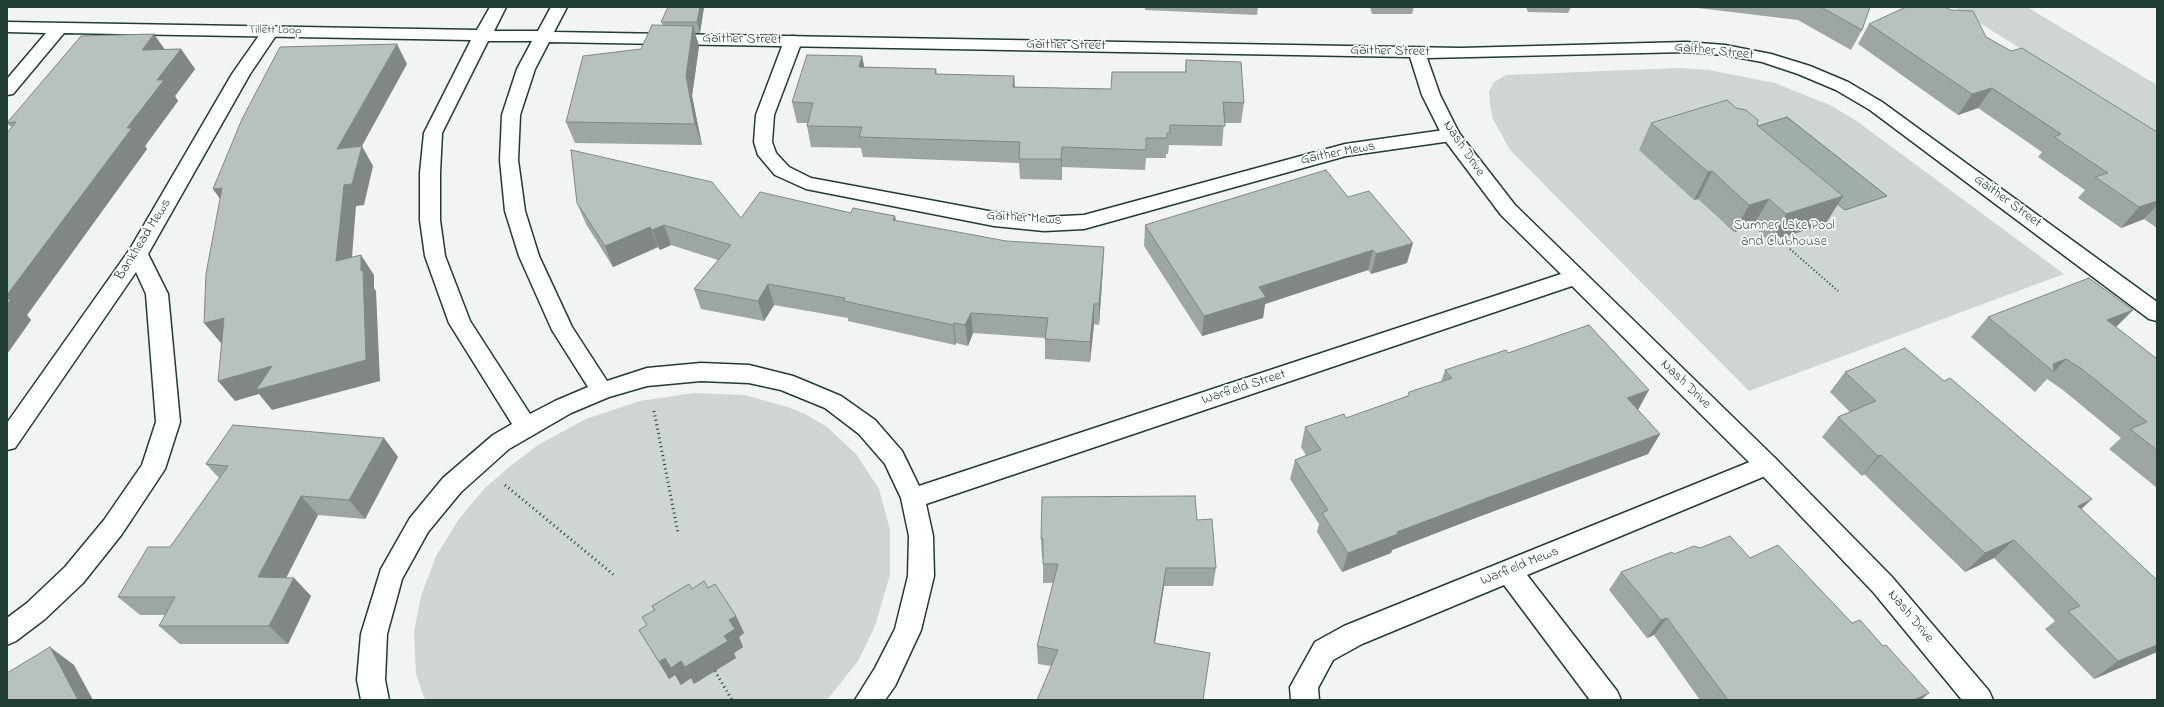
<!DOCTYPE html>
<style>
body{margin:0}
#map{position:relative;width:2164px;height:707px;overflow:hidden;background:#f2f3f3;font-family:"Indie Flower",sans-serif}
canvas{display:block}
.frame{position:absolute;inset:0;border:8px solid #1f3d34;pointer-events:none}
</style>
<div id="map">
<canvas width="2164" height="707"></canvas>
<div class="frame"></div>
</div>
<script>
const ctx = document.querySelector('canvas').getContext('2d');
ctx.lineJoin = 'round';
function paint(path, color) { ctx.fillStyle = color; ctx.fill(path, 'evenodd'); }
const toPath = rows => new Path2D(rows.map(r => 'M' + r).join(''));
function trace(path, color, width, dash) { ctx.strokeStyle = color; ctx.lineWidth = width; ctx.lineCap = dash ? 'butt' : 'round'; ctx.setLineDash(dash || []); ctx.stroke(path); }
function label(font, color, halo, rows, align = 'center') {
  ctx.font = font + ' "Indie Flower",sans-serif'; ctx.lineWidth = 3.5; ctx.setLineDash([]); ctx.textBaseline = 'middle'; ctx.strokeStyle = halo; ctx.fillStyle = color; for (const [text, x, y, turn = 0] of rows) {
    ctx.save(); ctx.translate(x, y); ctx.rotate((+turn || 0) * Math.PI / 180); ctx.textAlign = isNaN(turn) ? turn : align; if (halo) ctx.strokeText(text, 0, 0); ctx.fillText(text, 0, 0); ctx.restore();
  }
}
const green = toPath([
 [1954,7,2027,7,2157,85,2157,134],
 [1680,68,1709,70,1775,83,1832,106,1858,122,2064,274,1749,391,1510,150,1493,119,1490,104,1489,92,1494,82,1506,75],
 [694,393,744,395,788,407,805,414,827,427,856,454,879,489,890,530,890,575,875,626,858,661,831,695,826,700,425,700,416,674,414,632,421,596,436,556,459,519,485,488,508,468,538,445,586,419,640,401]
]);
const water = toPath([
 [1787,117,1887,196,1845,210,1756,136,1742,131,1787,117]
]);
const pathFar1 = toPath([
 [1790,249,1838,291]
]);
const path = toPath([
 [654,411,678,533],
 [505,485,614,575],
 [715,671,732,700]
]);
const lane = toPath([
 [271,26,277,27,279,31,250,74,148,254,168,294,180,422,165,469,122,534,83,583,45,619,16,641,7,645,7,618,27,603,65,567,104,520,142,465,156,422,146,294,136,272,15,448,7,450,7,423,130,249,232,74,265,27,271,26],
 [793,36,799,37,802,41,774,115,772,142,776,153,789,167,811,178,994,212,1044,217,1084,215,1345,144,1451,129,1458,131,1460,135,1458,139,1451,141,1346,156,1084,229,1044,231,994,226,806,189,775,175,758,155,754,142,756,115,784,41,787,37,793,36],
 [1767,455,1775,458,1779,465,1775,472,1527,575,1617,691,1621,700,1590,700,1504,585,1362,644,1333,660,1318,688,1319,700,1291,700,1290,687,1315,642,1344,626,1767,455]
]);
const street = toPath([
 [490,7,506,7,494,31,538,31,551,7,567,7,554,32,1461,48,1686,42,1725,45,1771,54,1810,66,1848,82,1882,102,2157,302,2157,321,2149,319,1870,110,1836,90,1798,74,1762,62,1725,55,1686,52,1427,58,1440,95,1459,133,1515,205,1775,458,1892,577,1989,691,1993,700,1962,700,1874,593,1759,472,1572,286,926,504,933,536,934,576,921,630,895,686,885,700,855,700,875,668,895,629,908,576,909,536,901,498,885,464,859,434,825,408,781,390,749,383,701,381,647,386,609,397,571,413,509,449,461,492,428,532,402,579,387,634,385,680,389,700,361,700,357,680,361,634,381,569,410,518,443,478,493,435,512,424,449,323,425,256,420,220,420,173,424,133,471,40,64,33,13,94,7,95,7,79,46,33,7,32,7,22,477,30,490,7],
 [488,41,532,41,517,69,502,115,500,160,505,211,519,256,552,330,588,387,555,401,530,414,470,321,445,256,440,220,440,173,442,133,488,41],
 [549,42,1410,57,1422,95,1444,139,1501,215,1561,274,919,486,902,451,875,420,841,396,793,376,749,365,701,363,647,368,607,381,572,327,539,256,525,211,518,160,520,115,535,69,549,42]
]);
const wall = toPath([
 [668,7,704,7,700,33,695,33,699,46,692,96,702,145,575,143,566,122,641,49,663,25,661,22],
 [1145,7,1258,7,1257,15,1145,10],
 [1370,7,1414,7,1412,14,1372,14],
 [1526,7,1571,7,1568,13,1528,12],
 [1690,7,1870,7,1862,30,1851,50,1798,20],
 [1869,24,1986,37,2157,132,2157,228,2144,219,2121,228,2078,198,2085,190,2038,157,2042,152,1978,108,1958,115,1858,44],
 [164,49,181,49,195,69,175,96,178,101,145,146,147,149,27,315,31,320,7,354,7,133,12,128,7,123],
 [862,56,864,67,936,69,937,74,1014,76,1015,87,1111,89,1185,72,1186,60,1244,103,1241,123,1224,123,1222,146,1169,145,1168,154,1166,154,1166,158,1146,158,1145,170,1062,167,1062,180,1020,179,1019,163,863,157,861,148,811,147,807,126,808,123,797,123,792,102],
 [1651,123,1757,125,1843,196,1826,223,1770,242,1753,226,1734,232,1698,199,1694,200,1639,150],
 [1348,197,1407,263,1371,274,1368,270,1265,304,1263,318,1202,336,1144,246,1145,225],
 [577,203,741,218,851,213,895,216,896,221,1103,267,1099,325,1094,324,1090,362,1045,359,1045,338,973,333,968,346,956,343,955,345,848,321,848,318,774,305,764,321,701,309,694,289,718,260,671,245,660,250,658,247,613,267,586,224],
 [2133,310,2116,327,2157,359,2157,488,2109,449,2121,438,2063,390,2047,379,2035,392,1971,337,1988,317],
 [1508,353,1638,410,1660,434,1648,454,1478,517,1392,550,1391,553,1342,572,1317,532,1319,524,1290,479,1295,460,1306,455,1301,447,1305,427,1346,418,1408,396,1441,382,1445,370],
 [1845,372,2082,509,2157,652,2094,679,2045,629,2055,621,1994,558,1965,572,1864,474,1862,476,1822,437,1838,417,1850,412,1830,392],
 [384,438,398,457,365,519,318,515,286,578,294,578,311,596,288,644,180,644,159,626,165,615,140,615,118,597,170,547,219,478,206,464],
 [1197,520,1216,568,1213,586,1164,586,1155,643,1051,666,1038,664,1037,646,1053,583,1043,583,1043,558,1042,558,1041,539],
 [1700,548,1750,558,1921,700,1700,700,1654,635,1647,638,1609,590,1621,572,1674,554],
 [708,588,736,616,744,633,739,637,743,647,734,653,736,658,694,684,691,678,681,685,675,675,669,679,639,630,647,625,654,611,652,606,692,589]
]);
const shadedWall = toPath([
 [700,7,704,7,700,33,697,22],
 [693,26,699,46,692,96,702,145,695,124,686,76],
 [154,34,168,54,142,50],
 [397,44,407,64,362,146,373,166,364,205,356,206,350,282,336,261,337,149],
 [181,49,195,69,175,96,178,101,145,146,147,149,27,315,31,320,7,354,7,295,127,128,157,80],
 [862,56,866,76,859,67],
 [1014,76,1015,96,1013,87],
 [1992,88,1978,108,1958,115,1972,94],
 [1062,147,1062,180,1061,159],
 [1712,171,1698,199,1694,200,1708,172],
 [222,188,228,210,213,189],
 [1843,196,1826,223,1770,242,1786,214],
 [1769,199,1753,226,1734,232,1749,205],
 [2157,201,2157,205,2144,219,2121,228,2139,207],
 [895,216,898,236,893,220],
 [664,225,671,245,660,250,652,230],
 [650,227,658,247,613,267,605,246],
 [1413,243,1407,263,1371,274,1376,254],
 [1104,247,1103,267,1099,325,1099,304],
 [1373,250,1368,270,1265,304,1263,318,1202,336,1204,316,1259,287],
 [361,255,374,275,374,288,376,291,380,381,272,410,259,394,235,401,218,381,361,271],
 [768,284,774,305,764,321,758,301],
 [1094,304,1094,324,1090,362,1090,342],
 [2133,310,2113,330,2107,320],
 [971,313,973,333,968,346,965,325],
 [224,318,240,338,221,343,204,323],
 [954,323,956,343,955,345,953,325],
 [2066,359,2054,372,2053,364],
 [1649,390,1638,410,1627,398],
 [1660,434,1648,454,1478,517,1392,550,1391,553,1342,572,1348,553,1397,532,1487,498],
 [384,438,398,457,365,519,349,500],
 [1881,455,1864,474,1862,476,1878,456],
 [301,496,318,515,277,596,258,577],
 [2092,499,2071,519,2078,506],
 [2014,540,1994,558,1965,572,1985,553],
 [1166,568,1164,586,1152,660,1154,643],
 [294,578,311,596,288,644,269,626],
 [736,616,744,633,739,637,743,647,734,653,736,658,694,684,685,667,724,636,729,620],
 [1667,618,1654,635,1647,638,1661,620],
 [2157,645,2157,652,2094,679,2118,661],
 [50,647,74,665,93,700,78,700],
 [665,658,675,675,669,679,659,662],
 [681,661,691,678,681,685,671,668],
 [1929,693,1921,700,1914,700]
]);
const building = toPath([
 [668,7,700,7,697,22,661,22,668,7],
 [1821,7,1870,7,1862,30,1821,7],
 [1906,7,1945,7,1951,10,1973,11,1986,37,2011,51,2022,48,2157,132,2157,201,2139,207,2095,177,2108,173,2054,137,2061,134,1992,88,1972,94,1869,24,1906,7],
 [652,25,693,26,686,76,695,124,566,122,583,56,641,49,652,25],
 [154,34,142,50,181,49,157,80,164,80,127,128,132,128,7,295,7,133,16,122,7,123,81,36,154,34],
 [397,44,337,149,362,146,352,184,344,185,336,261,361,255,361,271,363,270,366,360,256,390,272,366,218,381,224,318,204,323,206,274,222,188,213,189,242,119,280,47,397,44],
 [807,55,862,56,859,67,936,69,935,74,1014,76,1013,87,1111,89,1112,72,1186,72,1186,60,1241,62,1244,103,1223,102,1225,126,1170,125,1170,133,1167,133,1167,138,1146,138,1146,150,1062,147,1061,159,1019,159,1020,142,859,137,862,127,807,126,813,103,792,102,807,55],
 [1727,100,1736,108,1746,110,1758,120,1757,125,1843,196,1786,214,1769,199,1749,205,1712,171,1708,172,1651,123,1727,100],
 [571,150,712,182,741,218,760,192,851,213,853,208,895,216,893,220,1006,241,1104,247,1099,304,1094,304,1090,342,1045,339,1048,318,971,313,965,325,954,323,953,325,844,301,845,298,768,284,758,301,694,289,731,245,664,225,652,230,650,227,605,246,577,203,571,150],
 [1326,170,1348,197,1369,191,1413,243,1376,254,1373,250,1259,287,1266,297,1204,316,1145,225,1326,170],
 [2089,278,2133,310,2107,320,2157,359,2157,450,2130,429,2147,422,2082,369,2066,359,2053,364,2054,372,1988,317,2089,278],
 [7,299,11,299,7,305,7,299],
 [1589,325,1649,390,1627,398,1660,434,1487,498,1397,532,1398,534,1348,553,1322,513,1328,510,1295,460,1321,450,1305,427,1344,414,1346,418,1408,396,1409,392,1452,378,1445,370,1506,350,1508,353,1589,325],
 [1905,348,1944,381,1950,378,2092,499,2078,506,2156,579,2157,579,2157,645,2118,661,2068,611,2080,606,2014,540,1985,553,1881,455,1878,456,1838,417,1876,401,1845,372,1905,348],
 [233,425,384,438,349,500,301,496,258,577,294,578,269,626,159,626,175,597,118,597,148,547,170,547,228,466,206,464,233,425],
 [1195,496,1197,520,1212,519,1216,568,1166,568,1154,643,1210,653,1203,700,1037,700,1058,650,1037,646,1058,564,1043,564,1043,539,1041,539,1042,497,1195,496],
 [1730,536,1750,558,1778,545,1852,623,1860,620,1883,646,1886,645,1929,693,1914,700,1728,700,1667,618,1661,620,1621,572,1672,552,1674,554,1694,546,1700,548,1730,536],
 [704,581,708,588,715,584,736,616,729,620,735,629,724,636,728,641,685,667,681,661,671,668,665,658,659,662,639,630,647,625,642,617,655,610,652,606,689,584,692,589,704,581],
 [50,647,78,700,7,700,7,673,50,647]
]);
const farStreetnames = [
 ["Tillett Loop",275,31,1]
];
const streetNames = [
 ["Gaither Street",742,40,1],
 ["Gaither Street",1066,46,1],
 ["Gaither Street",1390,52,1],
 ["Gaither Street",1714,52,6],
 ["Nash Drive",1463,149,56],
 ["Gaither Mews",1338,154,-11],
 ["Gaither Street",2007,202,36],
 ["Gaither Mews",1024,219,4],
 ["Bankhead Mews",144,240,-58],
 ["Nash Drive",1685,385,44],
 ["Warfield Street",1244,388,-18],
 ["Warfield Mews",1520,567,-22],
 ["Nash Drive",1910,617,50]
];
const parkNames = [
 ["Sumner Lake Pool",1784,227],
 ["and Clubhouse",1784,243]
];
paint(green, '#ced5d3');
paint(water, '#a1adaa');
trace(water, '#6d807b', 1);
trace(lane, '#1f3d34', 3);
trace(street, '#1f3d34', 3);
trace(pathFar1, '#1f3d34', 2, [1, 2.5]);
trace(path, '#1f3d34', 3, [1, 3.5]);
paint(lane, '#fff');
paint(street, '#fff');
paint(wall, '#9da6a3');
paint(shadedWall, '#808784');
paint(building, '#b7c1bd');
trace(building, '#808784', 1);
label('12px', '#1f3d34', '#fff', farStreetnames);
label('14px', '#1f3d34', '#fff', streetNames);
label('14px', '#425b54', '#fff', parkNames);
</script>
